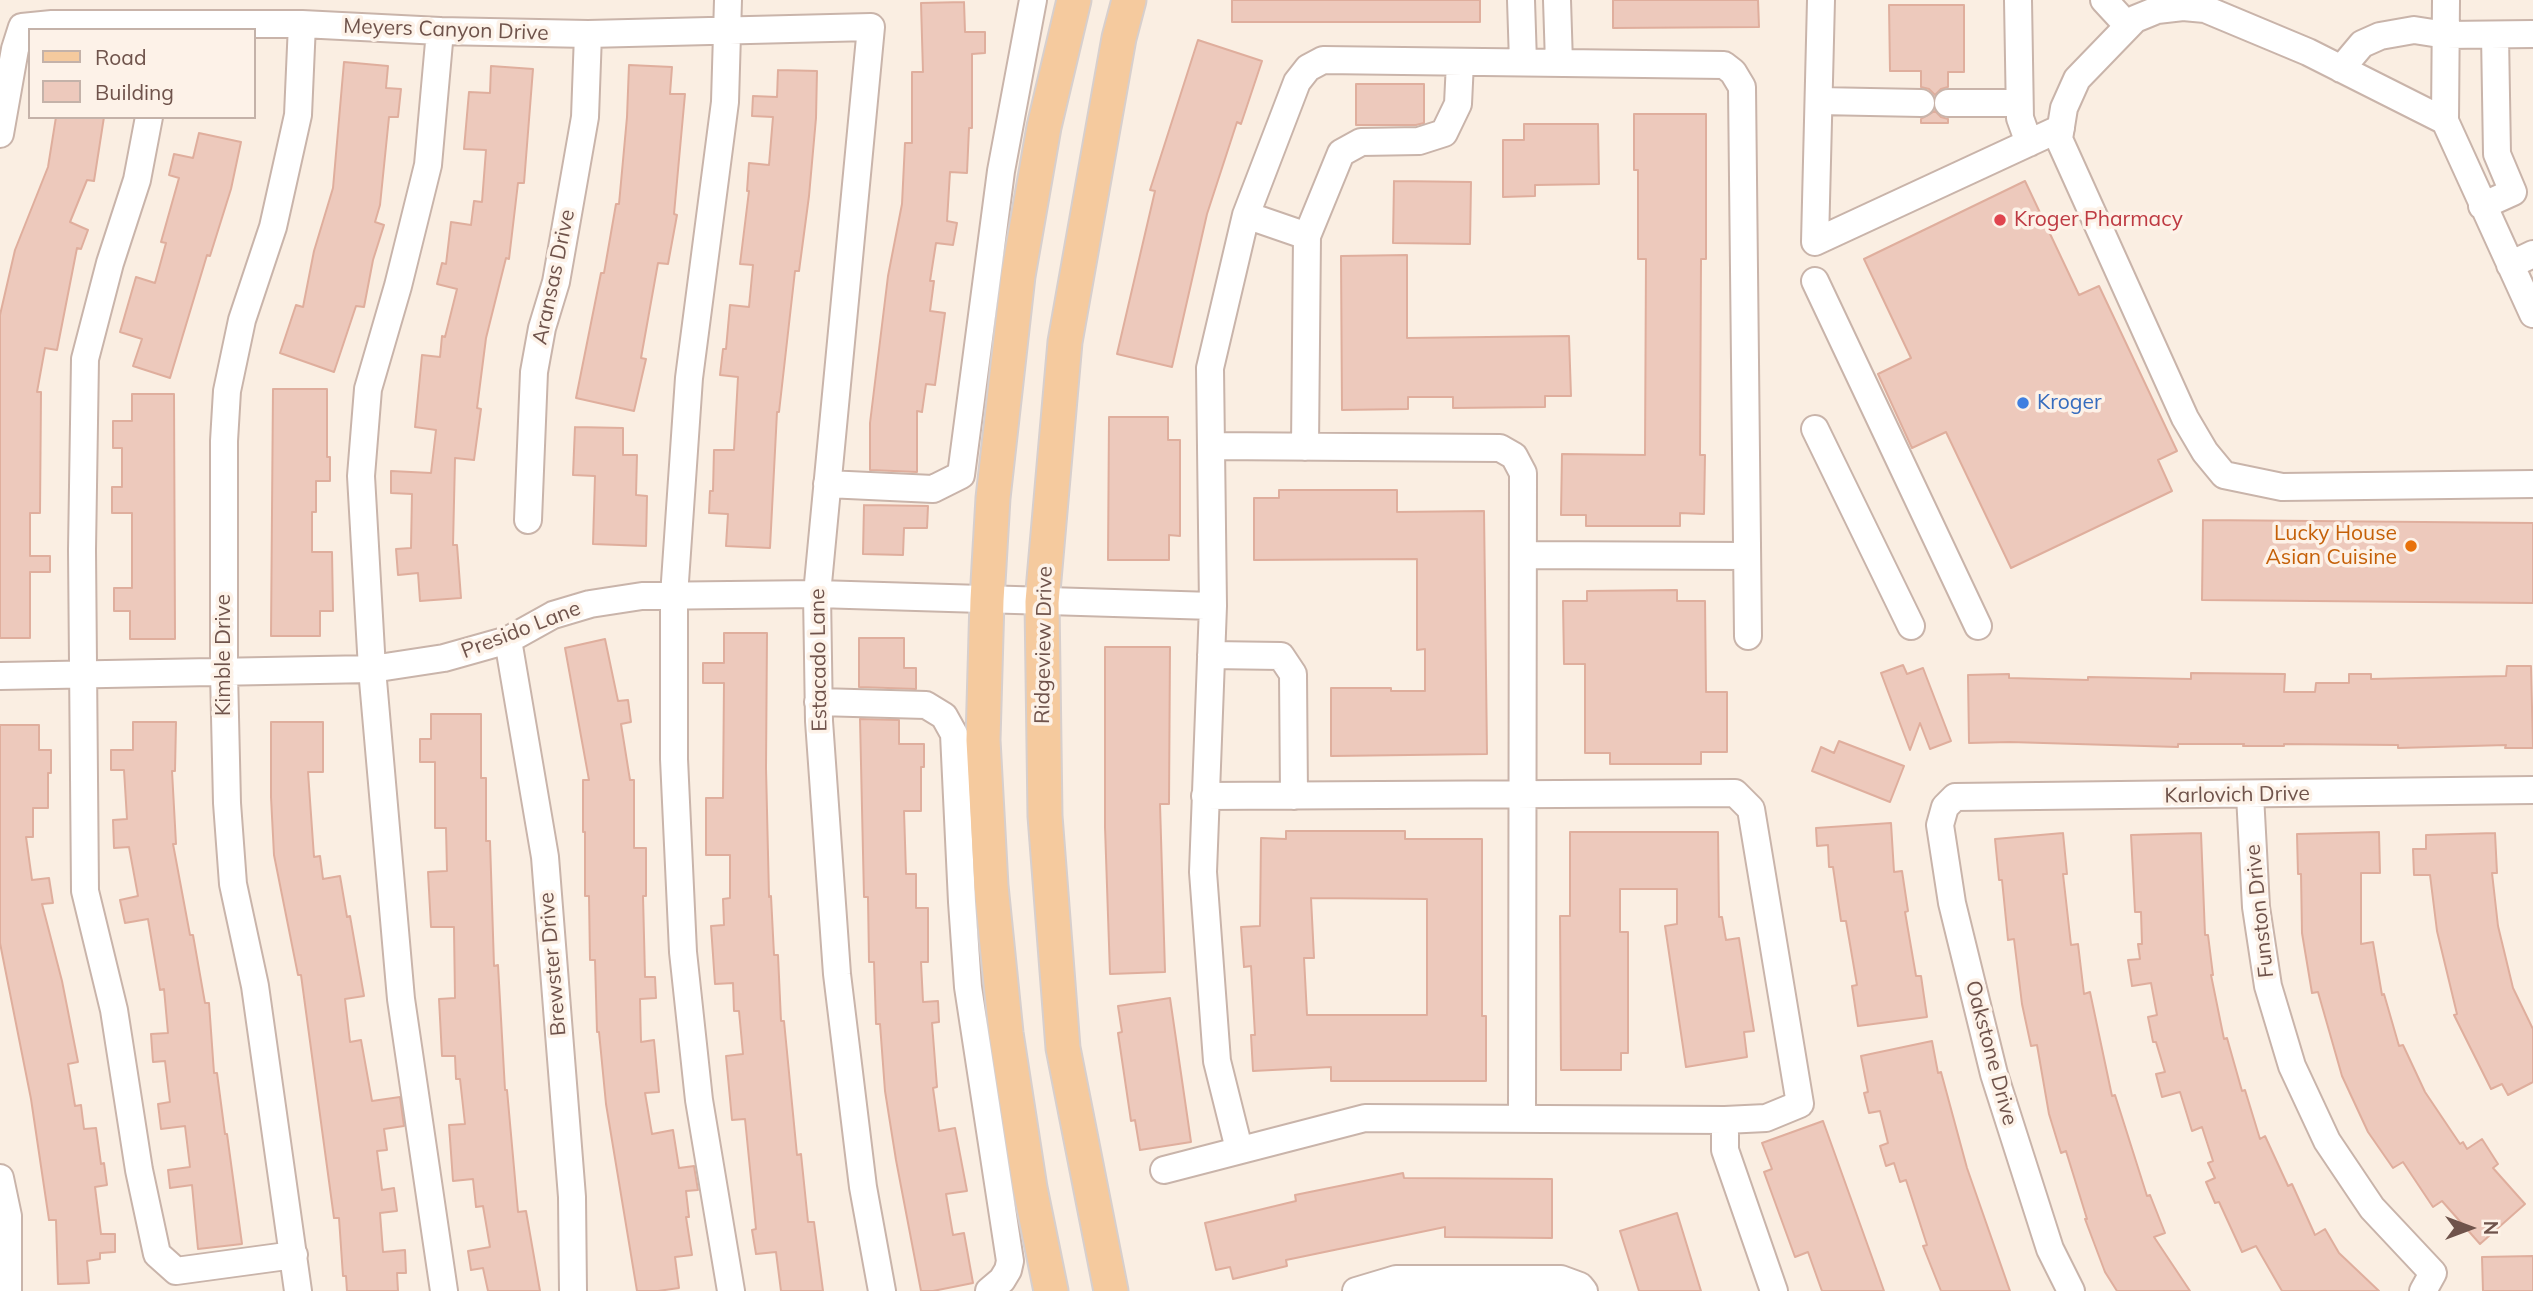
<!DOCTYPE html>
<style>
body{margin:0}
#map{position:relative;width:2533px;height:1291px;overflow:hidden;background:#faeee2;font-family:Mulish,sans-serif}
canvas{display:block}
.legend{position:absolute;left:28px;top:28px;width:228px;height:91px;box-sizing:border-box;background:#fdf2e8;border:2px solid #c4b2a9;margin:0;padding:9px 12px;list-style:none;font-size:21px;color:#6f534b}
.legend li{display:flex;align-items:center;gap:14px;height:35px}
.legend b{width:35px;border:2px solid #c4b2a9}
.north{position:absolute;left:2435px;top:1193px;width:70px;height:70px;-webkit-text-stroke:5px #fdf2e8;paint-order:stroke;rotate:90deg;font-size:19px;font-weight:700;line-height:28px;text-align:center;color:#6f534b}
.north::after{content:'';display:block;margin:auto;width:24px;height:32px;background:#6f534b;clip-path:polygon(50% 0,100% 100%,50% 72%,0 100%)}
</style>
<div id="map">
<canvas width="2533" height="1291"></canvas>
<ul class="legend">
<li><b style="height:9px;background:#f5ca9e"></b>Road</li>
<li><b style="height:19px;background:#edc9bc"></b>Building</li>
</ul>
<div class="north">N</div>
</div>
<script>
const ctx = document.querySelector('canvas').getContext('2d');
ctx.lineJoin = 'round';
function paint(path, color) { ctx.fillStyle = color; ctx.fill(path, 'evenodd'); }
const toPath = rows => new Path2D(rows.map(r => 'M' + r).join(''));
function trace(path, color, width, dash) { ctx.strokeStyle = color; ctx.lineWidth = width; ctx.lineCap = dash ? 'butt' : 'round'; ctx.setLineDash(dash || []); ctx.stroke(path); }
function label(font, color, halo, rows, align = 'center') {
  ctx.font = font + ' Mulish,sans-serif'; ctx.lineWidth = 7; ctx.setLineDash([]); ctx.textBaseline = 'middle'; ctx.strokeStyle = halo; ctx.fillStyle = color; for (const [text, x, y, turn = 0] of rows) {
    ctx.save(); ctx.translate(x, y); ctx.rotate((+turn || 0) * Math.PI / 180); ctx.textAlign = isNaN(turn) ? turn : align; if (halo) ctx.strokeText(text, 0, 0); ctx.fillText(text, 0, 0); ctx.restore();
  }
}
const building = toPath([
 [1232,0,1480,0,1480,22,1232,22,1232,0],
 [1613,0,1758,0,1759,27,1613,28,1613,0],
 [964,2,965,32,985,32,985,53,972,54,972,128,969,128,967,173,950,172,947,221,957,223,953,245,936,243,930,281,934,281,930,311,945,313,935,385,926,384,922,412,917,411,917,472,870,470,870,423,888,276,902,204,905,143,912,143,912,72,923,72,921,3,964,2],
 [1889,5,1964,5,1964,72,1948,72,1948,87,1941,89,1935,95,1929,89,1921,87,1921,71,1890,71,1889,5],
 [1198,40,1262,61,1241,124,1237,122,1207,214,1172,367,1117,354,1155,191,1150,190,1198,40],
 [344,62,388,66,386,88,401,89,398,117,389,117,380,205,375,222,384,225,373,260,364,307,356,306,334,372,280,353,296,305,303,307,314,251,333,188,344,62],
 [629,65,672,67,670,94,685,94,674,214,677,215,668,264,658,263,641,358,646,359,634,411,576,398,601,273,604,273,616,204,619,204,627,117,629,65],
 [491,66,533,69,524,183,518,183,509,259,506,258,486,338,477,408,481,409,474,460,455,458,453,545,457,545,461,598,420,601,418,573,398,575,396,549,411,548,412,494,391,493,391,471,431,473,436,430,415,427,422,355,440,357,442,336,445,337,457,289,437,284,442,263,446,264,451,222,471,225,474,201,482,202,486,150,464,149,469,92,490,93,491,66],
 [778,70,817,71,816,118,809,196,799,271,795,271,779,412,777,412,770,548,726,546,728,514,709,513,710,491,713,491,714,450,734,450,738,377,720,375,723,349,726,349,730,305,749,307,753,265,740,264,749,191,747,191,749,163,769,165,773,117,752,116,753,96,777,97,778,70],
 [1356,84,1424,84,1424,123,1416,125,1356,125,1356,84],
 [1935,111,1941,117,1948,119,1948,123,1921,123,1921,119,1935,111],
 [1634,114,1706,114,1706,259,1701,259,1700,455,1705,455,1704,514,1680,513,1680,526,1586,526,1586,515,1561,515,1562,454,1645,455,1646,259,1638,259,1638,170,1634,170,1634,114],
 [56,117,104,117,94,181,87,180,70,222,88,230,81,249,77,248,57,350,45,348,37,392,41,392,40,513,30,513,30,556,50,556,50,572,30,572,30,638,0,638,0,315,15,250,48,167,56,117],
 [1524,124,1598,124,1599,184,1535,185,1535,196,1503,197,1503,140,1524,140,1524,124],
 [199,133,241,142,231,189,210,256,207,255,170,378,133,366,142,339,120,332,136,277,155,283,166,243,161,242,179,178,169,175,174,154,193,158,199,133],
 [1394,181,1471,182,1470,244,1393,243,1394,181],
 [2025,181,2079,295,2099,286,2177,451,2158,460,2172,491,2011,568,1946,432,1912,448,1878,374,1911,358,1864,259,2025,181],
 [1407,255,1407,338,1569,336,1571,396,1545,396,1545,407,1453,408,1453,397,1408,397,1408,409,1342,410,1341,256,1407,255],
 [273,389,327,389,327,457,330,457,330,481,316,481,316,512,312,512,312,552,332,552,333,611,320,611,320,636,271,636,273,389],
 [132,394,174,394,175,639,130,639,130,611,114,611,114,588,132,588,132,513,112,513,112,487,122,487,122,448,113,448,113,421,132,421,132,394],
 [1109,417,1168,417,1168,440,1180,440,1180,536,1169,535,1169,560,1108,560,1109,417],
 [575,427,623,428,623,455,637,455,636,495,647,496,646,546,593,544,595,476,573,475,575,427],
 [1279,490,1397,490,1397,512,1484,511,1487,754,1331,756,1331,688,1391,688,1391,691,1425,691,1425,649,1417,650,1417,559,1254,560,1254,498,1279,498,1279,490],
 [864,505,928,506,927,528,904,528,903,555,863,554,864,505],
 [2203,520,2533,523,2533,603,2202,600,2203,520],
 [1677,590,1677,601,1705,601,1706,692,1727,692,1727,752,1701,752,1701,764,1610,764,1610,753,1585,753,1585,664,1564,664,1563,601,1587,601,1587,591,1677,590],
 [724,633,767,633,766,768,769,897,771,896,774,955,778,955,781,1021,784,1021,797,1155,801,1154,808,1222,814,1222,823,1291,781,1291,776,1252,756,1254,752,1230,756,1229,745,1119,732,1120,726,1056,743,1054,739,1011,734,1011,733,983,715,984,711,926,724,925,723,899,730,898,730,855,706,855,706,798,723,798,724,683,703,683,703,663,724,663,724,633],
 [859,638,904,638,904,668,916,668,916,689,859,687,859,638],
 [605,639,618,701,628,700,631,722,621,724,630,780,634,780,634,848,646,848,646,896,643,896,645,977,655,977,656,998,640,999,641,1042,654,1040,659,1092,645,1093,652,1134,673,1130,679,1168,694,1166,698,1190,686,1191,689,1217,686,1217,692,1255,675,1257,679,1288,658,1291,637,1291,606,1104,599,1032,597,1032,595,960,590,960,589,896,585,896,585,832,583,832,583,780,589,780,565,648,605,639],
 [1105,647,1170,647,1169,804,1160,804,1165,972,1110,974,1105,827,1105,647],
 [1903,665,1907,674,1923,668,1951,741,1930,749,1920,723,1910,750,1881,673,1903,665],
 [2507,666,2531,666,2533,748,2505,748,2506,745,2398,748,2398,745,2284,744,2284,746,2243,746,2244,744,2178,744,2178,747,2010,742,1969,743,1968,675,2009,674,2009,678,2088,680,2088,677,2191,679,2191,673,2285,674,2284,692,2315,692,2316,683,2349,683,2349,674,2371,674,2371,679,2506,676,2507,666],
 [431,714,481,714,481,778,486,778,486,841,490,841,494,966,498,965,505,1090,507,1090,518,1212,526,1211,540,1291,488,1291,483,1268,471,1270,468,1251,490,1247,483,1206,476,1207,473,1179,453,1181,449,1125,465,1124,460,1079,456,1079,455,1056,442,1056,439,999,455,998,454,927,431,927,428,872,447,871,446,828,435,828,435,762,420,762,420,739,431,739,431,714],
 [860,719,899,720,899,744,924,744,924,767,921,767,921,811,904,811,906,874,916,874,916,908,928,908,928,962,921,962,923,1002,938,1001,939,1022,932,1023,937,1087,933,1088,939,1131,955,1128,967,1191,946,1194,953,1235,964,1233,973,1283,933,1291,921,1291,896,1160,885,1091,880,1024,876,1024,874,962,869,962,868,897,864,897,860,719],
 [133,722,176,722,175,771,172,771,176,844,173,844,190,935,193,935,205,1003,209,1003,214,1073,217,1073,225,1134,227,1134,242,1244,198,1249,192,1185,170,1188,168,1170,190,1167,185,1126,161,1129,158,1104,170,1102,165,1061,153,1062,151,1034,168,1033,164,989,160,990,148,919,125,923,120,900,138,896,129,847,114,848,113,820,127,819,124,770,111,770,111,750,133,750,133,722],
 [271,722,323,722,323,772,308,772,314,857,320,856,323,879,340,876,347,917,350,916,364,996,345,999,350,1042,361,1040,372,1101,400,1097,404,1126,384,1129,387,1150,377,1151,382,1190,394,1188,397,1211,380,1213,383,1252,405,1250,406,1273,397,1273,398,1291,347,1291,346,1276,343,1276,339,1218,334,1218,301,975,298,975,274,855,271,797,271,722],
 [0,725,39,725,39,750,51,750,51,773,48,773,48,808,33,808,33,837,26,837,32,880,49,878,53,903,42,904,62,981,78,1062,68,1064,75,1106,81,1105,84,1129,96,1128,101,1164,104,1163,107,1185,95,1187,101,1234,115,1234,115,1252,100,1253,100,1259,87,1261,89,1283,58,1284,56,1220,49,1220,31,1099,0,943,0,725],
 [1839,741,1904,766,1890,802,1812,771,1821,747,1834,753,1839,741],
 [1891,823,1894,872,1902,871,1908,911,1905,912,1916,976,1921,976,1927,1017,1858,1026,1852,986,1857,985,1846,921,1841,921,1833,867,1829,867,1828,845,1817,846,1816,828,1891,823],
 [1286,831,1405,831,1405,839,1482,839,1482,1016,1486,1016,1486,1081,1331,1081,1331,1067,1253,1071,1251,1035,1255,1035,1251,966,1244,967,1241,927,1260,926,1261,838,1286,839,1286,831],
 [1311,898,1427,899,1427,1015,1307,1015,1304,958,1314,958,1311,898],
 [1570,832,1718,832,1719,917,1722,917,1726,940,1739,938,1754,1031,1744,1032,1747,1057,1686,1067,1665,926,1677,924,1677,889,1620,889,1620,932,1628,932,1628,1053,1621,1053,1621,1070,1561,1070,1560,916,1570,916,1570,832],
 [2379,832,2380,873,2361,873,2361,944,2373,942,2382,995,2384,994,2399,1046,2403,1045,2425,1092,2460,1144,2463,1142,2467,1149,2482,1139,2498,1164,2493,1168,2525,1204,2480,1244,2442,1201,2433,1207,2403,1162,2393,1168,2368,1132,2342,1076,2318,992,2312,993,2302,933,2301,874,2298,874,2297,834,2379,832],
 [2063,833,2067,874,2063,874,2071,945,2078,944,2084,994,2090,992,2112,1096,2115,1095,2147,1196,2150,1195,2165,1233,2154,1237,2190,1291,2117,1291,2105,1272,2085,1219,2087,1219,2066,1151,2061,1153,2049,1114,2037,1045,2031,1046,2022,1004,2014,939,2008,940,2002,880,1999,880,1995,839,2063,833],
 [2201,833,2205,935,2208,935,2213,975,2211,975,2224,1039,2227,1038,2242,1091,2245,1090,2260,1139,2265,1136,2288,1186,2292,1184,2315,1235,2325,1229,2339,1253,2379,1291,2282,1291,2256,1246,2242,1252,2219,1202,2215,1203,2206,1182,2215,1178,2208,1163,2213,1161,2202,1127,2192,1131,2180,1092,2162,1097,2156,1074,2165,1072,2156,1042,2153,1042,2148,1017,2157,1015,2151,983,2132,986,2128,960,2140,959,2138,944,2142,944,2141,912,2135,912,2131,835,2201,833],
 [2495,833,2497,873,2492,873,2498,926,2513,988,2533,1029,2533,1082,2508,1095,2502,1084,2491,1089,2454,1015,2457,1014,2437,931,2430,875,2414,875,2413,849,2426,849,2426,835,2495,833],
 [1170,998,1191,1142,1140,1150,1135,1120,1131,1121,1118,1033,1122,1032,1118,1006,1170,998],
 [1932,1041,1938,1073,1941,1072,1967,1168,2010,1291,1941,1291,1923,1246,1927,1245,1906,1180,1900,1182,1894,1163,1886,1166,1880,1146,1888,1143,1880,1111,1869,1113,1864,1093,1868,1092,1861,1056,1932,1041],
 [1823,1121,1878,1274,1884,1291,1822,1291,1808,1252,1795,1257,1764,1172,1772,1169,1762,1143,1823,1121],
 [1403,1173,1404,1178,1552,1179,1552,1238,1445,1237,1445,1227,1286,1260,1287,1266,1233,1279,1230,1267,1216,1270,1205,1223,1296,1201,1295,1195,1403,1173],
 [1677,1213,1701,1291,1639,1291,1620,1231,1677,1213],
 [2533,1256,2533,1291,2483,1291,2482,1257,2533,1256]
]);
const minor = toPath([
 [728,0,725,102,689,378,674,596,674,759,683,952,699,1100,731,1291],
 [1521,0,1523,62],
 [1557,0,1559,63],
 [1821,0,1815,242,2061,128],
 [2018,0,2020,118,2029,143],
 [2104,0,2128,26],
 [2446,0,2445,121,2533,314],
 [440,31,428,165,398,286,368,389,361,476,372,669,401,999,444,1291],
 [2341,69,2362,44,2380,36,2414,30,2446,35,2533,34],
 [1819,101,1921,103],
 [1948,103,2019,103],
 [149,117,137,180,110,263,85,359,82,550,85,891,114,1010,139,1170,157,1254,176,1271,294,1255],
 [2445,121,2308,52,2205,9,2183,7,2157,10,2135,19,2077,79,2064,108,2059,139,2185,418,2205,452,2224,475,2282,487,2533,484],
 [0,134,15,49,22,27,52,24,302,24,440,31,588,34,871,27,817,594,819,721,837,974,863,1187,882,1291],
 [2482,206,2513,192,2497,154,2495,35],
 [1246,215,1307,236],
 [2510,265,2533,254],
 [1815,281,1978,626],
 [1815,429,1911,626],
 [1211,446,1500,448,1514,456,1523,473,1522,1119],
 [1305,447,1307,236,1341,153,1361,142,1419,141,1444,133,1458,104,1460,62],
 [827,484,933,489,961,475,1001,171,1033,0],
 [528,520,534,372,542,328,556,282,585,117,588,34],
 [1523,555,1747,556],
 [508,640,545,857,572,1197,573,1291],
 [1211,655,1281,656,1293,674,1294,796],
 [0,676,372,669,444,658,508,640,553,615,590,604,642,596,817,594,1213,606],
 [818,702,926,705,944,716,954,734,962,902,968,987,1010,1261,1008,1270,1002,1280,989,1291],
 [2250,795,2256,907,2268,986,2292,1066,2327,1141,2372,1208,2433,1273,2423,1291],
 [1725,1120,1725,1150,1774,1291],
 [1239,1149,1217,1061,1203,872,1213,606,1210,368,1246,215,1297,82,1308,68,1323,60,1724,65,1733,72,1742,87,1748,636],
 [1164,1170,1365,1118,1725,1120,1766,1118,1800,1104,1751,809,1735,793,1205,796],
 [0,1178,8,1216,8,1291],
 [298,1291,255,986,233,884,227,803,224,673,224,441,227,391,242,320,273,227,298,115,302,24],
 [1356,1291,1396,1279,1561,1279,1580,1286,1584,1291],
 [2071,1291,2050,1249,1994,1074,1952,903,1940,825,1945,807,1955,797,2533,790]
]);
const major = toPath([
 [1051,1291,1030,1188,1006,1033,991,886,983,740,987,600,993,498,1018,276,1044,127,1074,0],
 [1111,1291,1063,1048,1045,816,1042,602,1065,342,1119,38,1129,0]
]);
const markers = [
 [2000,220,7,"#e0444e"],
 [2023,403,7,"#3f7fe0"],
 [2411,546,7,"#e8710a"]
];
const streetNames = [
 ["Meyers Canyon Drive",446,30,2],
 ["Aransas Drive",554,277,-78],
 ["Presido Lane",521,630,-21],
 ["Ridgeview Drive",1044,645,-89],
 ["Kimble Drive",224,655,-90],
 ["Estacado Lane",819,660,-91],
 ["Karlovich Drive",2237,795,-1],
 ["Funston Drive",2260,911,-96],
 ["Brewster Drive",553,964,-95],
 ["Oakstone Drive",1991,1053,75]
];
const healthNames = [
 ["Kroger Pharmacy",2014,220]
];
const shopNames = [
 ["Kroger",2037,403]
];
const foodNames = [
 ["Lucky House",2397,534],
 ["Asian Cuisine",2397,558]
];
paint(building, '#edc9bc');
trace(building, '#dfae9d', 2);
trace(minor, '#c9b4aa', 30);
trace(major, '#d7cfcd', 37);
trace(minor, '#fff', 26);
trace(major, '#f5ca9e', 33);
for (const [x, y, r, color] of markers) { const dot = new Path2D(); dot.arc(x, y, r, 0, 2 * Math.PI); ctx.fillStyle = color; ctx.fill(dot); trace(dot, '#fdf2e8', 2.5); }
label('21px', '#6f534b', '#fdf2e8', streetNames);
label('21px', '#be3a42', '#fdf2e8', healthNames, 'left');
label('21px', '#366cbe', '#fdf2e8', shopNames, 'left');
label('21px', '#c56008', '#fdf2e8', foodNames, 'right');
</script>
